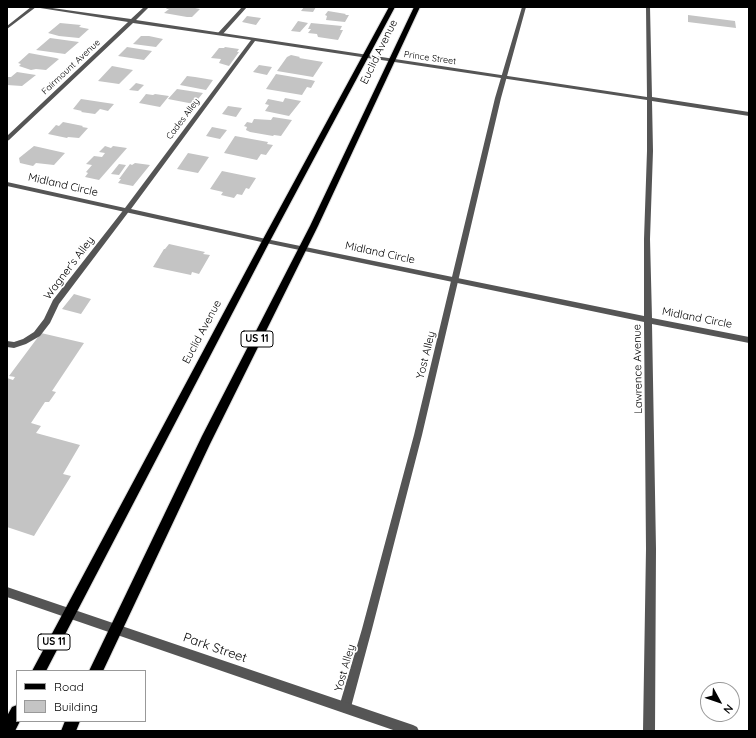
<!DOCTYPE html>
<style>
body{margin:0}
#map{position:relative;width:756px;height:738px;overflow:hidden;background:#fff;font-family:Quicksand,sans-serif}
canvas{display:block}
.frame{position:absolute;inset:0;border:8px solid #000;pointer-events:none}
.legend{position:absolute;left:16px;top:670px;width:130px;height:52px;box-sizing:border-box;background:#fff;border:1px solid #999;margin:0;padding:5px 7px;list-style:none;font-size:12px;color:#000}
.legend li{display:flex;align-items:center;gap:8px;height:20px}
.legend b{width:20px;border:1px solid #999}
.north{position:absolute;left:700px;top:682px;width:40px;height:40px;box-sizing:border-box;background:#fff;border:1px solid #999;border-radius:50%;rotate:130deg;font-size:11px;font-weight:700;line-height:16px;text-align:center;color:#000}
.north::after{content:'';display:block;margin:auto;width:14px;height:18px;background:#000;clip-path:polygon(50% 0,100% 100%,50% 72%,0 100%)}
</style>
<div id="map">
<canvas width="756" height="738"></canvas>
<div class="frame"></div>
<ul class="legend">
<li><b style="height:5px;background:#000"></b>Road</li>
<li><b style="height:11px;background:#c4c4c4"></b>Building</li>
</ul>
<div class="north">N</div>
</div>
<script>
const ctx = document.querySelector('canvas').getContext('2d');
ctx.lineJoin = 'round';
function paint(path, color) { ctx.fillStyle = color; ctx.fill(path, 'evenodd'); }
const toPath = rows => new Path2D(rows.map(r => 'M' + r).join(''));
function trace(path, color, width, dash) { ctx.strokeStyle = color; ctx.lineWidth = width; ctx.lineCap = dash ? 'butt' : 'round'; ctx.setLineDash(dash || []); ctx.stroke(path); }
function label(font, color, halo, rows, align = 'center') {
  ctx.font = font + ' Quicksand,sans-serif'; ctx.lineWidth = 3.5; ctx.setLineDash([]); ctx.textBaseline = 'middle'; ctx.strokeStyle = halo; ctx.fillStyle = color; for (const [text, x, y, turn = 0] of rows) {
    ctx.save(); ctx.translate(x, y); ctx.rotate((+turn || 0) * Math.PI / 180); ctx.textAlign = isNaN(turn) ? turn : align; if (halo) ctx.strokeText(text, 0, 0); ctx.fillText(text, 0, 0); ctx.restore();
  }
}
const building = toPath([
 [168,7,190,7,200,9,192,17,187,17,164,13,169,9,166,9],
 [304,7,316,7,313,12,301,11],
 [328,11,346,14,345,15,349,15,345,22,326,20,327,16,325,15],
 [688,15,735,21,736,28,688,22],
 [247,16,261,18,256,25,242,22],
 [298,21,308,23,300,32,291,31],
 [60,23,81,25,79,27,89,29,79,38,59,36,48,33],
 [311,23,342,26,340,30,343,30,338,40,318,37,317,34,308,33,311,29,308,29],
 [141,36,149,36,163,39,156,47,133,44],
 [50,38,79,42,65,54,36,50],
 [127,47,152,51,144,60,118,56],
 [225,47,239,49,237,52,239,52,229,66,219,63,221,59,211,58,219,48,224,48],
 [29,53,56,58,59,59,46,70,36,69,31,70,19,66,21,64,18,63],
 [291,55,300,57,299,58,323,62,313,77,277,71,287,57],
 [259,65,272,67,267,75,253,72],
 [112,66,133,70,119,84,98,81],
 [17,72,36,75,22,86,7,85,7,77,11,77],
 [276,74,311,80,315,81,311,88,307,87,302,95,266,89],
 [187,76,195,77,213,80,206,90,180,85],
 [136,83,144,85,138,91,129,90],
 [177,89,203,93,194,104,168,99],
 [146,94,153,95,155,94,169,96,160,107,139,103],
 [285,98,301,101,289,116,265,111,269,105,265,104,268,99,283,102],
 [81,99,114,104,108,111,100,109,95,114,81,112,82,111,73,109],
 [228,106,242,108,236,117,222,114],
 [273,117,292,120,281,136,274,135,273,136,250,132,246,130,247,127,244,126,247,122,252,123,254,119,271,120],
 [63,122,83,126,82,127,88,128,79,138,68,137,67,138,48,134,56,125,59,126],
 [212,127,227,130,220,139,206,136],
 [235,136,268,142,267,144,273,145,266,155,261,154,257,160,224,153],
 [34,146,65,153,54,165,36,163,33,166,20,163,19,158],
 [105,146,111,148,113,146,127,148,99,180,85,177,88,173,86,172,92,165,86,164,94,156,102,157,105,153,99,152],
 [188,153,209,157,198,173,177,169],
 [135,163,150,165,133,186,118,183,121,179,119,179,130,164,132,165],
 [119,164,126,165,119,175,111,174],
 [222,171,256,178,249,189,246,188,242,195,237,194,234,198,221,195,223,192,210,189],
 [169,244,205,252,203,254,210,255,199,274,192,272,191,275,153,267,164,249,165,249],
 [74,294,91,299,81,314,62,309],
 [41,333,84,343,52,391,56,392,49,402,45,402,31,423,41,426,36,433,80,445,63,474,71,476,34,536,7,527,7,378,13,380,15,377,9,376]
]);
const lane = toPath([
 [31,7,36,7,7,29,7,26,31,7],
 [242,7,247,7,222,35,218,35,218,33,242,7],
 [522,7,526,7,501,98,422,435,372,629,351,707,349,711,345,713,341,711,339,707,362,629,414,435,495,98,522,7],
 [125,208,127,208,130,210,59,304,50,323,40,336,26,344,14,348,7,347,7,341,14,342,23,339,34,332,44,319,53,300,125,208]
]);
const street = toPath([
 [34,7,45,7,131,19,144,7,149,7,136,20,647,97,646,7,650,7,652,97,749,112,749,116,652,101,653,151,650,239,652,318,749,337,749,343,652,324,656,549,655,731,643,731,646,549,644,322,266,243,7,186,7,182,125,208,251,40,133,23,9,140,7,141,7,136,128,22,34,7],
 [255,41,647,100,647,151,644,239,644,316,266,239,131,209,255,41],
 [7,587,413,725,417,727,419,731,396,731,7,597,7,587]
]);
const primary = toPath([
 [389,7,395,7,270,241,46,671,32,671,262,241,389,7],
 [414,7,420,7,318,226,210,444,103,671,89,671,202,436,310,226,414,7],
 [17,705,17,721,20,721,15,731,7,731,7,716,12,707,17,705],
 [65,721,80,721,76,731,61,731,65,721]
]);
const farStreetnames = [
 ["Prince Street",430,58,8],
 ["Fairmount Avenue",71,67,-43],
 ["Cades Alley",183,119,-53]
];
const shields = [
 [257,339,32],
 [54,642,32]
];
const shieldNames = [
 ["US 11",257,339],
 ["US 11",54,642]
];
const streetNames = [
 ["Euclid Avenue",379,52,-64],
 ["Midland Circle",63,185,13],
 ["Midland Circle",380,253,12],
 ["Wagner's Alley",69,268,-53],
 ["Midland Circle",697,318,11],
 ["Euclid Avenue",202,332,-62],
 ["Yost Alley",426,355,-76],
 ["Lawrence Avenue",638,369,-91],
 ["Yost Alley",345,668,-74]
];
const nearStreetnames = [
 ["Park Street",215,648,19]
];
paint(building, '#c4c4c4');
trace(primary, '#dbdbdb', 2);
paint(lane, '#555');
paint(street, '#555');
paint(primary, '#000');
label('9px', '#000', '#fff', farStreetnames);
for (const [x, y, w] of shields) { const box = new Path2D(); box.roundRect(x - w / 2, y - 8, w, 16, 3); ctx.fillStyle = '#fff'; ctx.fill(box); trace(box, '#000', 1); }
label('bold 10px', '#000', null, shieldNames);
label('11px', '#000', '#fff', streetNames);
label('13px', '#000', '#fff', nearStreetnames);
</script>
